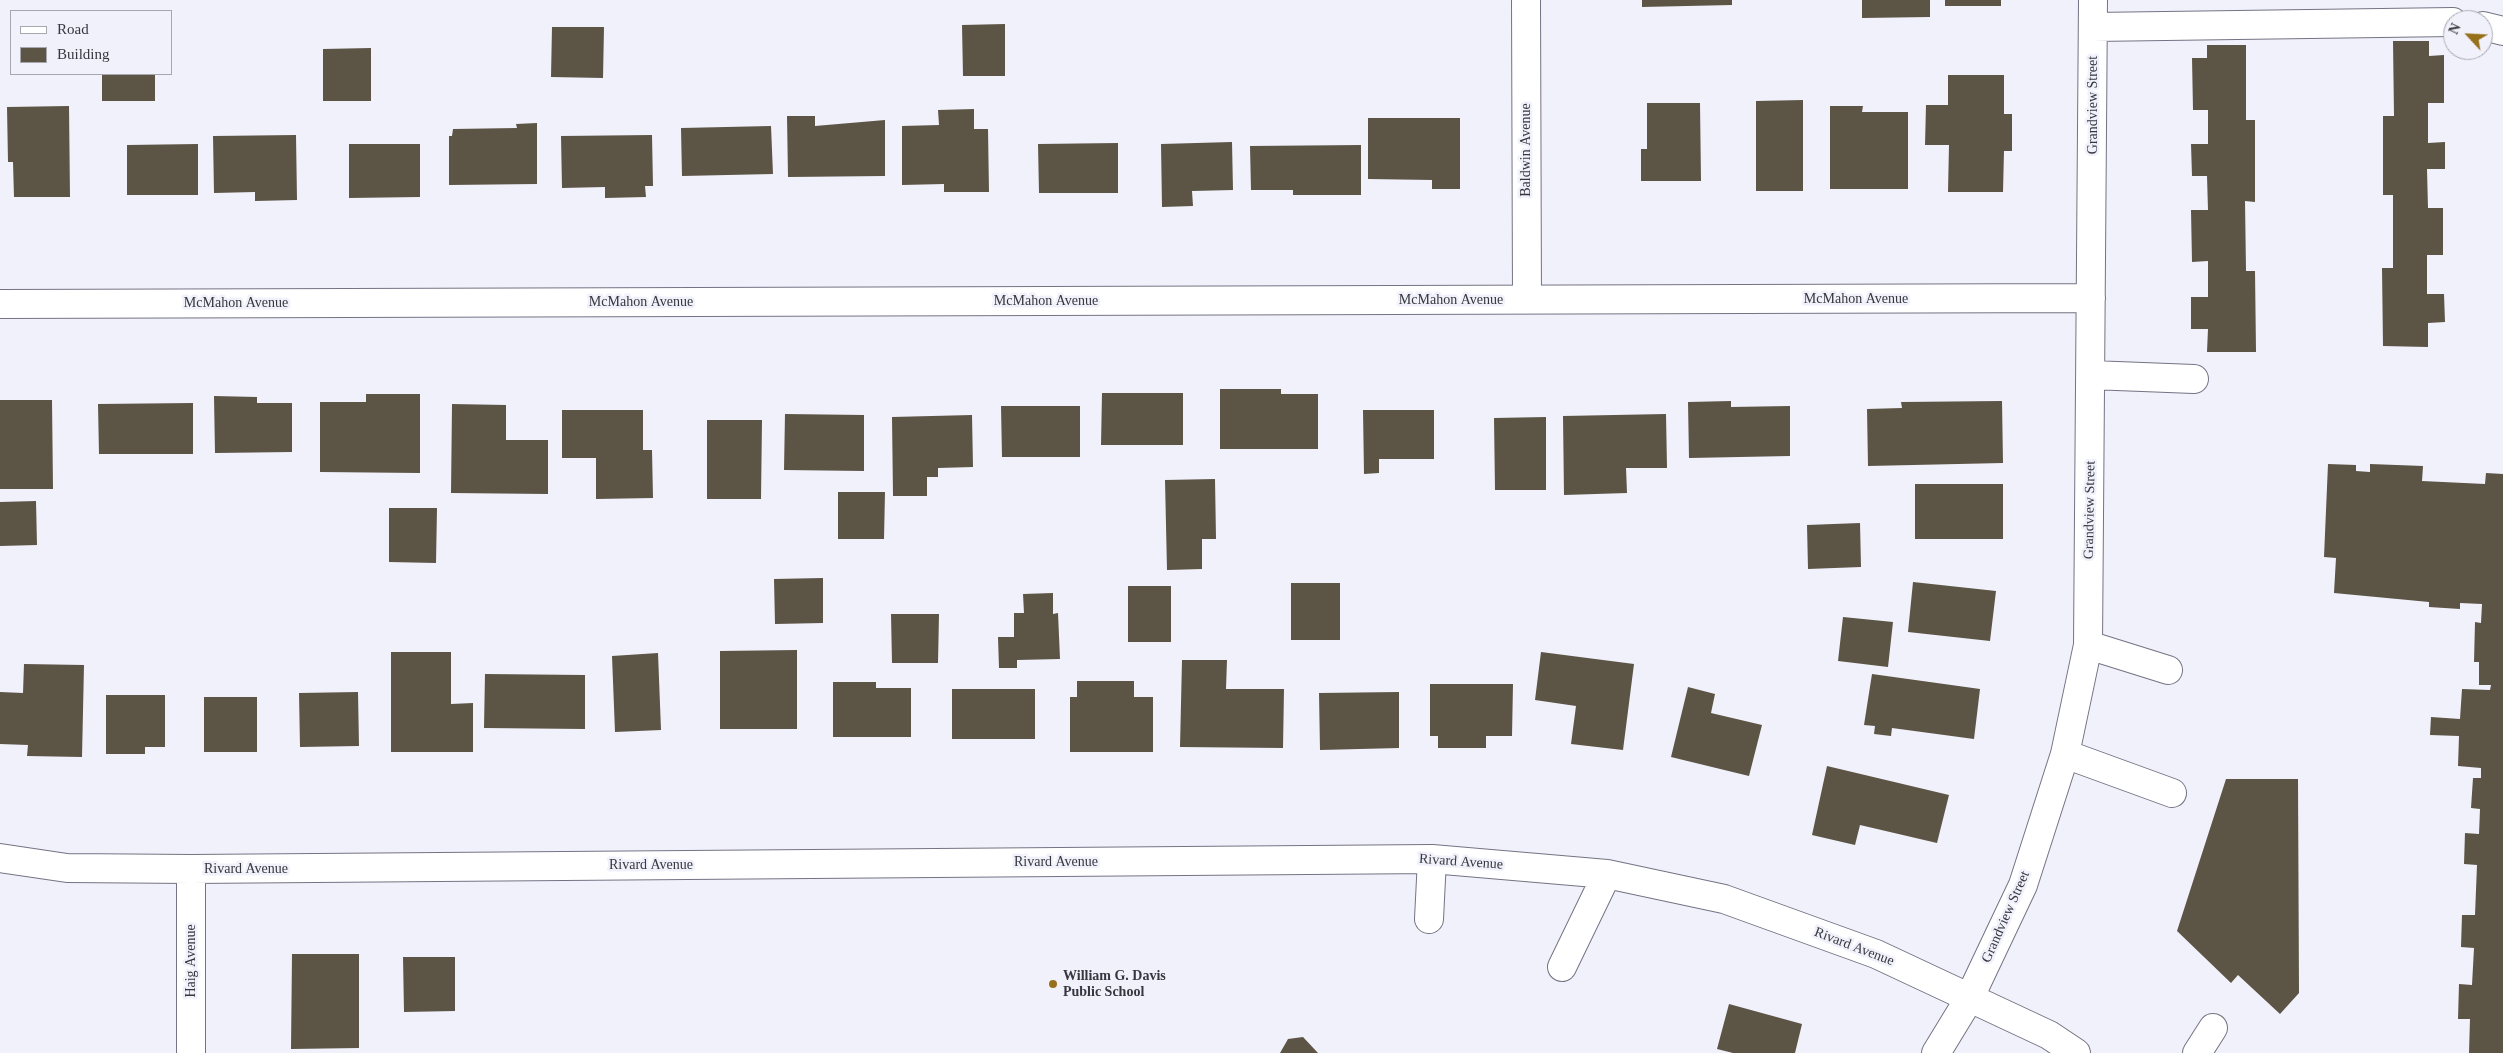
<!DOCTYPE html>
<style>
body{margin:0}
#map{position:relative;width:2503px;height:1053px;overflow:hidden;background:#f1f1fc;font-family:"Times New Roman",serif}
canvas{display:block}
.legend{position:absolute;left:10px;top:10px;width:162px;height:65px;box-sizing:border-box;background:#f1f1fc;border:1px solid #a7a7b0;margin:0;padding:6px 9px;list-style:none;font-size:15px;color:#37373e}
.legend li{display:flex;align-items:center;gap:10px;height:25px}
.legend b{width:25px;border:1px solid #a7a7b0}
.north{position:absolute;left:2443px;top:10px;width:50px;height:50px;box-sizing:border-box;background:#f1f1fc;border:1px solid #a7a7b0;border-radius:50%;rotate:295deg;font-size:14px;font-weight:700;line-height:20px;text-align:center;color:#37373e}
.north::after{content:'';display:block;margin:auto;width:18px;height:22px;background:#97701b;clip-path:polygon(50% 0,100% 100%,50% 72%,0 100%)}
</style>
<div id="map">
<canvas width="2503" height="1053"></canvas>
<ul class="legend">
<li><b style="height:6px;background:#fff"></b>Road</li>
<li><b style="height:14px;background:#5c5445"></b>Building</li>
</ul>
<div class="north">N</div>
</div>
<script>
const ctx = document.querySelector('canvas').getContext('2d');
ctx.lineJoin = 'round';
function paint(path, color) { ctx.fillStyle = color; ctx.fill(path, 'evenodd'); }
const toPath = rows => new Path2D(rows.map(r => 'M' + r).join(''));
function trace(path, color, width, dash) { ctx.strokeStyle = color; ctx.lineWidth = width; ctx.lineCap = dash ? 'butt' : 'round'; ctx.setLineDash(dash || []); ctx.stroke(path); }
function label(font, color, halo, rows, align = 'center') {
  ctx.font = font + ' "Times New Roman",serif'; ctx.lineWidth = 5; ctx.setLineDash([]); ctx.textBaseline = 'middle'; ctx.strokeStyle = halo; ctx.fillStyle = color; for (const [text, x, y, turn = 0] of rows) {
    ctx.save(); ctx.translate(x, y); ctx.rotate((+turn || 0) * Math.PI / 180); ctx.textAlign = isNaN(turn) ? turn : align; if (halo) ctx.strokeText(text, 0, 0); ctx.fillText(text, 0, 0); ctx.restore();
  }
}
const building = toPath([
 [1642,0,1732,0,1732,5,1642,7],
 [1862,0,1930,0,1930,17,1862,18],
 [1945,0,2001,0,2001,6,1945,6],
 [1005,24,1005,76,963,76,962,25],
 [552,27,604,27,603,78,551,77],
 [2393,41,2429,41,2429,56,2444,55,2444,103,2428,103,2428,143,2445,142,2445,169,2427,169,2428,208,2443,208,2443,255,2427,255,2427,294,2444,294,2445,322,2428,323,2428,347,2383,346,2382,268,2393,268,2393,195,2383,195,2383,116,2394,116],
 [2207,45,2246,45,2246,120,2255,120,2255,202,2245,201,2246,271,2255,271,2256,352,2207,352,2208,329,2191,329,2191,297,2208,297,2208,261,2192,262,2191,210,2208,210,2207,176,2192,176,2191,144,2208,144,2208,110,2193,110,2192,58,2207,58],
 [371,48,371,101,323,101,323,49],
 [102,74,155,74,155,101,102,101],
 [1948,75,2004,75,2004,114,2012,114,2012,151,2004,151,2003,192,1948,192,1949,145,1925,145,1926,105,1948,105],
 [1803,100,1803,191,1756,191,1756,101],
 [1647,103,1700,103,1701,181,1641,181,1641,149,1647,149],
 [69,106,70,197,14,197,13,162,8,162,7,107],
 [1830,106,1863,106,1862,112,1908,112,1908,189,1830,189],
 [974,109,974,129,988,129,989,192,944,192,944,184,902,185,902,126,939,125,938,110],
 [787,116,815,116,815,126,885,120,885,176,788,177],
 [1368,118,1460,118,1460,189,1432,189,1432,180,1368,179],
 [537,123,537,184,449,185,449,136,452,136,453,129,517,128,516,124],
 [771,126,773,174,682,176,681,128],
 [296,135,297,200,255,201,255,192,214,193,213,136],
 [652,135,653,186,645,186,646,197,605,198,605,187,562,188,561,136],
 [1232,142,1233,190,1192,191,1193,206,1162,207,1161,144],
 [1118,143,1118,193,1039,193,1038,144],
 [198,144,198,195,127,195,127,145],
 [349,144,420,144,420,197,349,198],
 [1361,145,1361,195,1293,195,1293,190,1251,190,1250,146],
 [1220,389,1281,389,1281,394,1318,394,1318,449,1220,449],
 [1102,393,1183,393,1183,445,1101,445],
 [366,394,420,394,420,473,320,472,320,402,366,402],
 [214,396,257,397,257,403,292,403,292,452,215,453],
 [0,400,52,400,53,489,0,489],
 [1731,401,1731,407,1790,406,1790,456,1689,458,1688,402],
 [2002,401,2003,463,1868,466,1867,409,1902,408,1901,402],
 [193,403,193,454,99,454,98,404],
 [452,404,506,405,506,440,548,440,548,494,451,493],
 [1001,406,1080,406,1080,457,1002,457],
 [562,410,643,410,643,450,652,450,653,498,596,499,596,458,562,458],
 [1363,410,1434,410,1434,459,1379,459,1379,473,1364,474],
 [785,414,864,415,864,471,784,470],
 [1666,414,1667,468,1626,468,1627,493,1564,495,1563,416],
 [972,415,973,467,938,468,938,477,927,477,927,496,893,496,892,417],
 [1546,417,1546,490,1495,490,1494,418],
 [707,420,762,420,761,499,707,499],
 [2328,464,2356,465,2356,471,2370,472,2370,464,2423,466,2422,481,2485,484,2486,473,2503,474,2503,1053,2469,1053,2470,1019,2458,1019,2459,984,2472,985,2474,948,2461,947,2462,915,2475,915,2477,865,2464,864,2465,833,2479,834,2480,809,2471,808,2473,778,2481,778,2481,768,2458,766,2459,736,2430,735,2431,717,2460,719,2462,689,2490,690,2491,685,2479,685,2479,662,2474,662,2475,622,2481,623,2482,604,2460,603,2460,609,2429,607,2429,602,2334,593,2336,558,2324,557],
 [1215,479,1216,539,1202,539,1202,569,1167,570,1165,480],
 [1915,484,2003,484,2003,539,1915,539],
 [838,492,885,492,884,539,838,539],
 [36,501,37,545,0,546,0,502],
 [389,508,437,508,436,563,389,562],
 [1860,523,1861,567,1808,569,1807,525],
 [823,578,823,623,775,624,774,579],
 [1913,582,1996,591,1990,641,1908,632],
 [1291,583,1340,583,1340,640,1291,640],
 [1128,586,1171,586,1171,642,1128,642],
 [1053,593,1053,614,1058,613,1060,659,1017,660,1017,668,999,668,998,637,1014,637,1014,613,1024,613,1023,594],
 [891,614,939,614,938,663,892,663],
 [1843,617,1893,622,1888,667,1838,661],
 [797,650,797,729,720,729,720,651],
 [391,652,451,652,451,704,473,703,473,752,391,752],
 [1541,652,1634,664,1623,750,1571,744,1576,706,1535,700],
 [658,653,661,730,615,732,612,656],
 [1182,660,1227,660,1226,689,1284,689,1283,748,1180,747],
 [24,664,84,665,82,757,27,756,28,745,0,744,0,692,23,693],
 [485,674,585,675,585,729,484,728],
 [1872,674,1980,689,1974,739,1892,728,1891,736,1874,734,1875,726,1864,725],
 [1077,681,1134,681,1134,697,1153,697,1153,752,1070,752,1070,697,1077,697],
 [833,682,876,682,876,688,911,688,911,737,833,737],
 [1430,684,1513,684,1512,736,1486,736,1486,748,1438,748,1438,736,1430,736],
 [1688,687,1715,694,1711,713,1762,725,1749,776,1671,757],
 [952,689,1035,689,1035,739,952,739],
 [358,692,359,746,300,747,299,693],
 [1399,692,1399,748,1320,750,1319,693],
 [106,695,165,695,165,747,145,747,145,754,106,754],
 [204,697,257,697,257,752,204,752],
 [1827,766,1949,795,1937,843,1860,825,1855,845,1812,835],
 [2226,779,2298,779,2299,993,2280,1014,2238,975,2231,983,2177,931],
 [292,954,359,954,359,1048,291,1049],
 [403,957,455,957,455,1011,404,1012],
 [1729,1004,1802,1024,1795,1053,1733,1053,1717,1049],
 [1303,1037,1318,1053,1280,1053,1288,1039]
]);
const minor = toPath([
 [1526,0,1527,299],
 [2483,26,2503,31],
 [2093,27,2453,22],
 [0,304,2091,298],
 [2091,375,2194,379],
 [2088,645,2168,670],
 [2065,754,2172,793],
 [0,858,67,868,191,869,1432,859,1607,874,1724,899,1876,954,2049,1035,2076,1053],
 [191,869,191,1053],
 [1429,919,1432,859],
 [1562,967,1607,874],
 [1936,1053,1969,999,2023,885,2065,754,2088,645,2093,0],
 [2197,1053,2213,1028]
]);
const markers = [
 [1053,984,5,"#97701b"]
];
const streetNames = [
 ["Grandview Street",2093,105,-90],
 ["Baldwin Avenue",1526,150,-90],
 ["McMahon Avenue",1856,299],
 ["McMahon Avenue",1451,300],
 ["McMahon Avenue",1046,301],
 ["McMahon Avenue",641,302],
 ["McMahon Avenue",236,303],
 ["Grandview Street",2090,510,-89],
 ["Rivard Avenue",1056,862],
 ["Rivard Avenue",1461,862,4],
 ["Rivard Avenue",651,865],
 ["Rivard Avenue",246,869],
 ["Grandview Street",2006,917,-66],
 ["Rivard Avenue",1854,947,21],
 ["Haig Avenue",191,961,-90]
];
const poiNames = [
 ["William G. Davis",1063,976],
 ["Public School",1063,992]
];
paint(building, '#5c5445');
trace(minor, '#747384', 30);
trace(minor, '#fff', 28);
for (const [x, y, r, color] of markers) { const dot = new Path2D(); dot.arc(x, y, r, 0, 2 * Math.PI); ctx.fillStyle = color; ctx.fill(dot); trace(dot, '#f1f1fc', 2); }
label('14px', '#37373e', '#f1f1fc', streetNames);
label('bold 14px', '#37373e', '#f1f1fc', poiNames, 'left');
</script>
